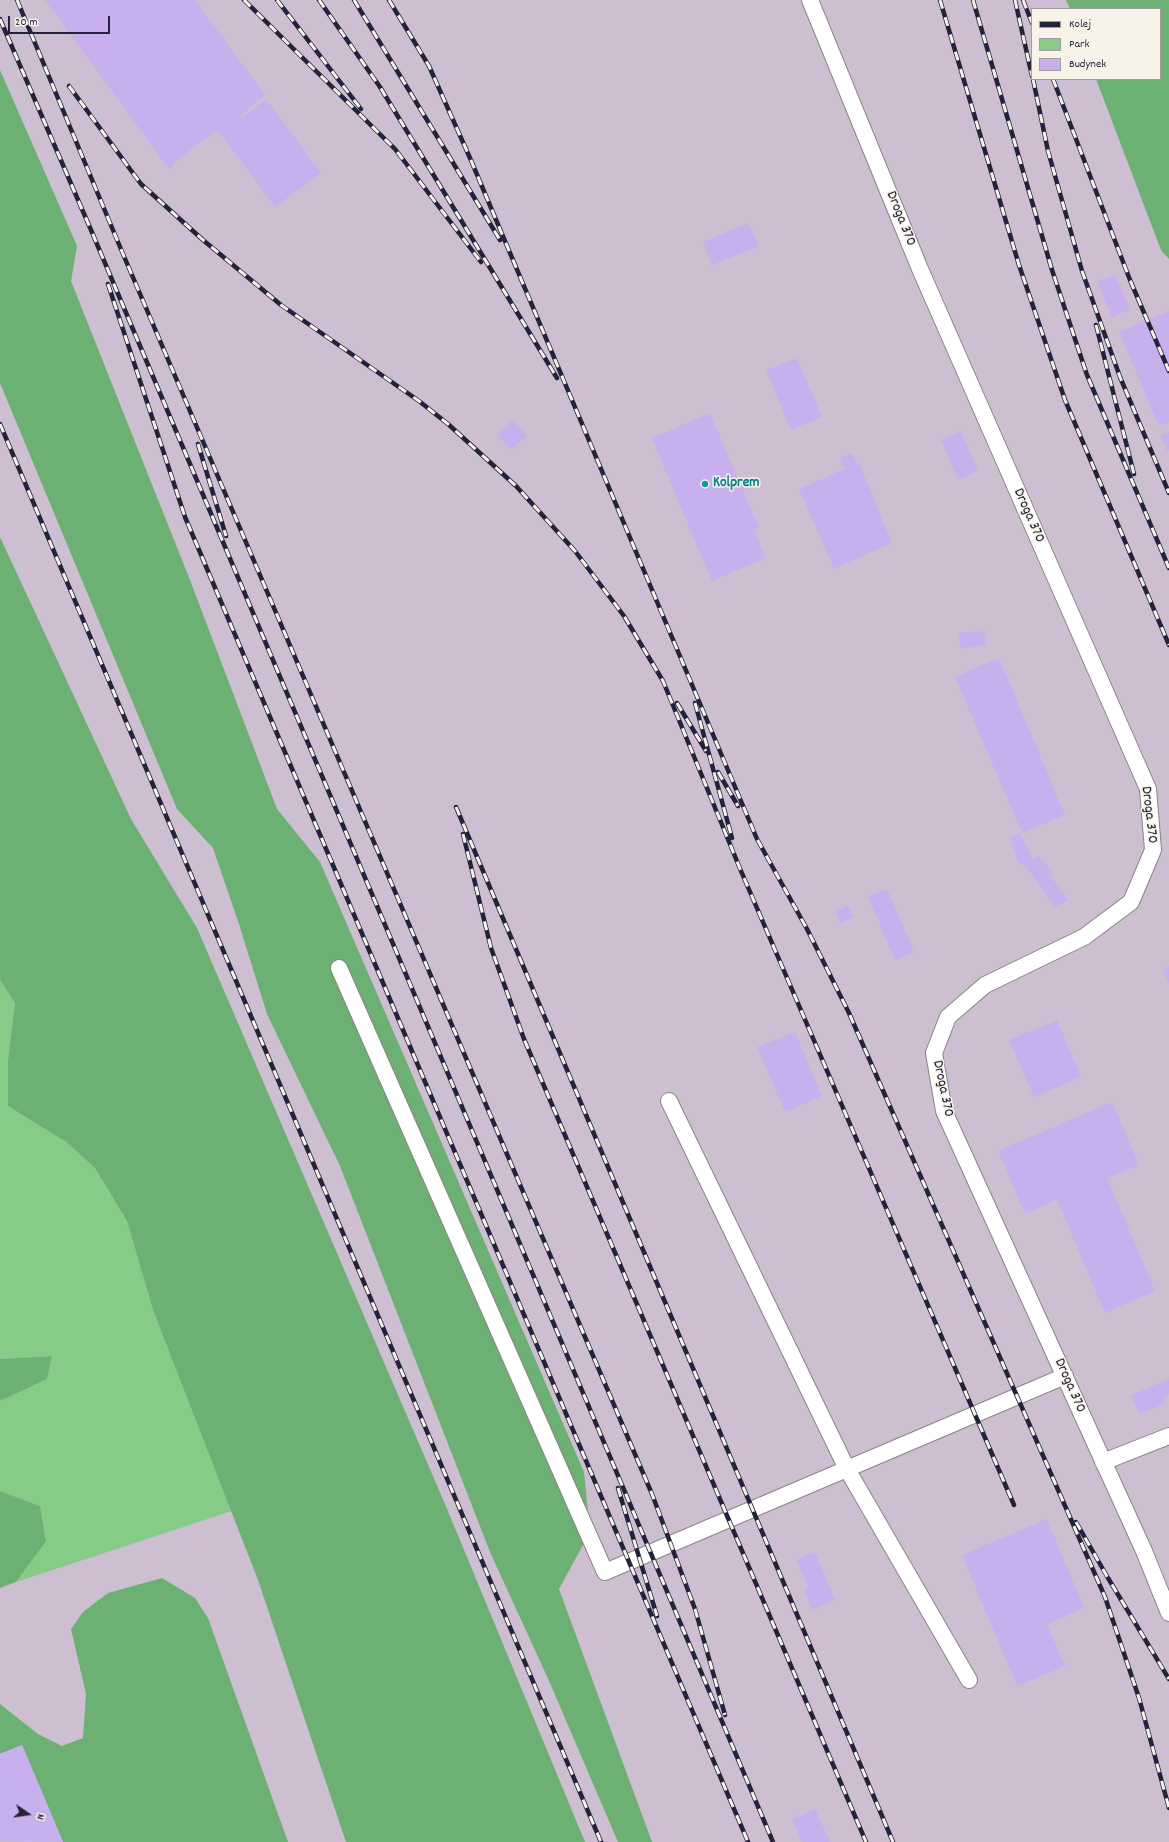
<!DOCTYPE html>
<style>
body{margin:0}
#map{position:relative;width:1169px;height:1842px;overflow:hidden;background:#f5e4ce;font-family:Dekko,sans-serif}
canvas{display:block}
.legend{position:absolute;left:1031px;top:8px;width:130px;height:72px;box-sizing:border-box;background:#f7f3e8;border:1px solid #a29fa3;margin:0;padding:5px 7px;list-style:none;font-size:12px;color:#22223b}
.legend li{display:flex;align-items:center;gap:8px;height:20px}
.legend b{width:20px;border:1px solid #a29fa3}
.north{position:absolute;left:8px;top:1794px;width:40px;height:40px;-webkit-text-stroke:3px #f7f3e8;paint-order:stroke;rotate:103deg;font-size:11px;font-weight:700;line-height:16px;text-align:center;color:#22223b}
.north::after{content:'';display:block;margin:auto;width:14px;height:18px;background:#22223b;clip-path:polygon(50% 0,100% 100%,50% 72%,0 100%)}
.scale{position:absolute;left:8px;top:16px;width:102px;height:18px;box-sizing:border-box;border:2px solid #22223b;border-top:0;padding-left:5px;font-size:12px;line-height:14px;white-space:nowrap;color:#22223b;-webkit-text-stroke:3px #f7f3e8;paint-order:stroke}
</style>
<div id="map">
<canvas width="1169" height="1842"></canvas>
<ul class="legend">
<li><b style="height:5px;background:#22223b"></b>Kolej</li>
<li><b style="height:11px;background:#86cc86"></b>Park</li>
<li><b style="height:11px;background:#c8b0ee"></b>Budynek</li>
</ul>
<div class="north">N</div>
<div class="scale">20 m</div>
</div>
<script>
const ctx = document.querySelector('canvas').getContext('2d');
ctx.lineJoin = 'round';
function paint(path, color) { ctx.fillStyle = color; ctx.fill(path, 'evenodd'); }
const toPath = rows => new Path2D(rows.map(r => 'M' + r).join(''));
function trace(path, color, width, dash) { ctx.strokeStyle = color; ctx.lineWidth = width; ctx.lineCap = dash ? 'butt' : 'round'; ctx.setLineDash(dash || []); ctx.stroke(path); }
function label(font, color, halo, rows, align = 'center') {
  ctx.font = font + ' Dekko,sans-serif'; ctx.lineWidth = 3; ctx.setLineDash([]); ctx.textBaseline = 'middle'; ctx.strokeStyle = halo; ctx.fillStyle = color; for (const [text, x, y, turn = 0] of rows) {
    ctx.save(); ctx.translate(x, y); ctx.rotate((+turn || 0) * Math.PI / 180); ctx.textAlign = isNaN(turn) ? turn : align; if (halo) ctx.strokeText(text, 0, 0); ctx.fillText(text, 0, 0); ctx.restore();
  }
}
const industrial = toPath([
 [0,0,1169,0,1169,1842,0,1842],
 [1032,9,1160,9,1160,79,1032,79]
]);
const green = toPath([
 [0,980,15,1003,8,1060,8,1106,66,1142,95,1168,127,1221,153,1310,232,1511,16,1582,46,1540,40,1506,0,1491,0,1401,47,1379,52,1356,0,1359]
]);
const forest = toPath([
 [1066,0,1169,0,1169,259,1161,250,1096,79,1160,79,1160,9,1070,9],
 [0,70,77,246,71,281,190,580,277,809,320,862,584,1472,590,1532,559,1589,652,1842,618,1842,550,1683,490,1552,340,1166,267,1014,238,921,213,848,177,809,0,383],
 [0,537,131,819,197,928,445,1504,585,1842,346,1842,258,1580,153,1310,127,1221,95,1168,66,1142,8,1106,8,1060,15,1003,0,980],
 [52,1356,47,1379,0,1401,0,1359],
 [0,1491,40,1506,46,1541,16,1582,0,1588],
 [162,1578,195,1598,208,1618,288,1842,63,1842,22,1745,0,1754,0,1704,38,1734,62,1746,83,1738,86,1694,71,1629,83,1612,108,1593]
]);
const building = toPath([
 [45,0,195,0,265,95,247,109,248,110,240,116,242,118,266,99,321,173,275,207,218,130,173,163,174,165,169,169],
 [748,223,759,246,712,265,703,242],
 [1115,275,1130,310,1112,317,1097,282],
 [1169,311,1169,422,1159,426,1119,332],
 [797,358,822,417,791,430,766,370],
 [710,413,759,528,754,530,766,558,712,581,652,439,650,439],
 [513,420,527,436,511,449,497,435],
 [961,431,978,471,958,480,941,440],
 [1169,432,1169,450,1167,451,1161,435],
 [852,453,857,464,859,463,892,543,834,569,799,489,845,469,840,458],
 [984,631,986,645,960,649,959,633],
 [999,658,1065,815,1022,833,955,677],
 [1021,834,1032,859,1039,856,1053,872,1049,874,1068,900,1055,907,1024,864,1020,865,1009,837],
 [887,889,914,952,895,960,868,896],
 [848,905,854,917,841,924,835,912],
 [1169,966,1169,984,1163,969],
 [1057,1020,1081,1077,1034,1097,1009,1040],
 [795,1032,822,1096,785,1112,757,1047],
 [1112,1102,1139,1165,1107,1178,1155,1291,1105,1313,1057,1200,1025,1214,998,1151],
 [1169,1379,1169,1394,1163,1397,1166,1403,1139,1414,1131,1395],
 [1047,1519,1084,1608,1047,1624,1065,1666,1017,1686,962,1555],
 [815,1552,835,1600,812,1610,804,1589,808,1587,796,1560],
 [22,1745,63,1842,0,1841,0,1754],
 [815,1809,830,1842,802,1842,792,1819]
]);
const lane = toPath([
 [810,0,920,269,1148,789,1153,850,1131,902,1084,937,985,985,948,1017,934,1053,944,1111,1144,1551,1169,1613],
 [339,968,605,1572,1065,1376],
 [669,1101,847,1469,969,1680],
 [1103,1462,1169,1436]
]);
const rail = toPath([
 [17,0,123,254,652,1494,695,1609,725,1715],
 [244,0,395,149,481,262],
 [277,0,361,109],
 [319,0,380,87,557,378],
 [354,0,500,240],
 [389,0,429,66,470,158,757,839,807,929,849,1013,1105,1597,1139,1698,1169,1808],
 [940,0,1019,265,1065,400,1169,645],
 [973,0,1052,270,1087,375,1169,568],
 [1015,0,1032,76],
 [1023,0,1032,23],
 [0,19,91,230,773,1842],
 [1033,79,1048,151,1082,271,1120,377,1169,493],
 [1053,79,1130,280,1169,371],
 [69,86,141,184,203,240,281,305,419,401,448,424,516,486,575,551,624,616,663,681,741,871,1014,1505],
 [108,284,185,517,748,1842],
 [1096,325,1134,474],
 [0,424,601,1842],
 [198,444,226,536],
 [677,703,706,751],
 [695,703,732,838],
 [718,772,738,806],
 [456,807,893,1842],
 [463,834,491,948,524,1039,866,1842],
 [618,1488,657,1616],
 [1076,1522,1108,1578,1169,1679]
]);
const markers = [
 [705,484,4,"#0f9aa8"]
];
const streetNames = [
 ["Droga 370",900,219,68],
 ["Droga 370",1028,516,66],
 ["Droga 370",1148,815,83],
 ["Droga 370",942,1089,78],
 ["Droga 370",1069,1386,66]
];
const cultureNames = [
 ["Kolprem",713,484]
];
paint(industrial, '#cebed1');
paint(green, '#86cc86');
paint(forest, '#6cb073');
paint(building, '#c8b0ee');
trace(lane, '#8c8384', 18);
trace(lane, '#fff', 16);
trace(rail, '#22223b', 4.5);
trace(rail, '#f7f3e8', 3, [9]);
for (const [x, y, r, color] of markers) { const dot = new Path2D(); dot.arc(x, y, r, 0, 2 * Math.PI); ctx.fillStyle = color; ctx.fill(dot); trace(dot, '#f7f3e8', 1.5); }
label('15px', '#22223b', '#f7f3e8', streetNames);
label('bold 15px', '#0d838f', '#f7f3e8', cultureNames, 'left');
</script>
